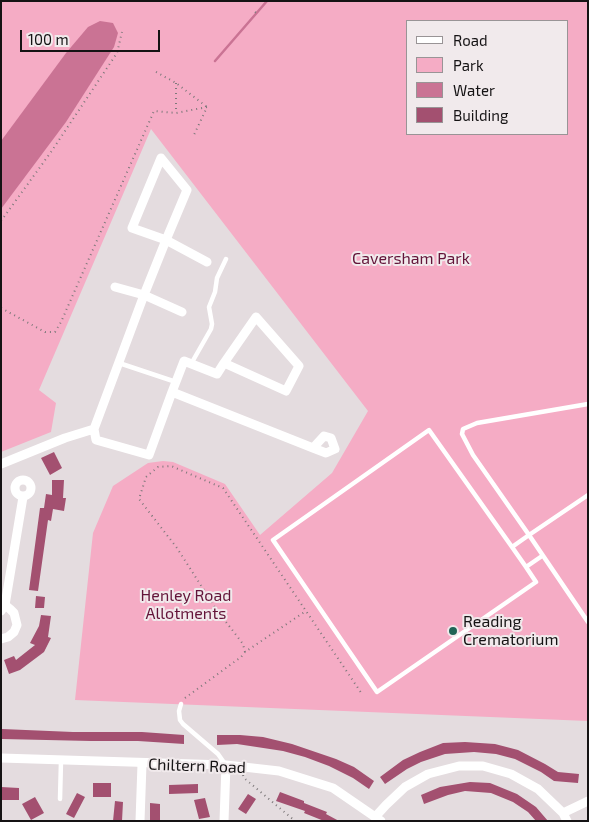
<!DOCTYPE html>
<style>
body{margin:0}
#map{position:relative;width:589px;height:822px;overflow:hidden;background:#e4dcdf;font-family:"Exo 2",sans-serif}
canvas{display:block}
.frame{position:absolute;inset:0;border:2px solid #151314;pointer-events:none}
.legend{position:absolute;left:406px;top:20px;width:162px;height:115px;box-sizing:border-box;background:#f1eaec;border:1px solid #999496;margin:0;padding:6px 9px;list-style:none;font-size:15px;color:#151314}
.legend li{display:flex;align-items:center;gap:10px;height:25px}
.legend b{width:25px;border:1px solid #999496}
.scale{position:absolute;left:20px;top:30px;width:140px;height:22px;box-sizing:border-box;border:2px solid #151314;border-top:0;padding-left:6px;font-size:15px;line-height:18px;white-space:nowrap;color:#151314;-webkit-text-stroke:4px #f1eaec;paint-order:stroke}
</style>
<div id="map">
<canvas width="589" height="822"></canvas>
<div class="frame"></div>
<ul class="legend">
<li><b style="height:6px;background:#fff"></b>Road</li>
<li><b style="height:14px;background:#f5acc5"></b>Park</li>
<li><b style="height:14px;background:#ca7394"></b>Water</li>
<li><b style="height:14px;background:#a35070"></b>Building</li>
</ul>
<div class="scale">100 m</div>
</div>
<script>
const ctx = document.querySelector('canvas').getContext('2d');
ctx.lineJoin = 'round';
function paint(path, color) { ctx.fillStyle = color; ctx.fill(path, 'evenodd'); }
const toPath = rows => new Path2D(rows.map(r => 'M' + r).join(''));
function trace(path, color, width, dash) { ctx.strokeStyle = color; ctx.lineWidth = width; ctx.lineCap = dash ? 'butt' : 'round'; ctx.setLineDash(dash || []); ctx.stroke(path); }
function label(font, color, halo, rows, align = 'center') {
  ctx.font = font + ' "Exo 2",sans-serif'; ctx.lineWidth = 4; ctx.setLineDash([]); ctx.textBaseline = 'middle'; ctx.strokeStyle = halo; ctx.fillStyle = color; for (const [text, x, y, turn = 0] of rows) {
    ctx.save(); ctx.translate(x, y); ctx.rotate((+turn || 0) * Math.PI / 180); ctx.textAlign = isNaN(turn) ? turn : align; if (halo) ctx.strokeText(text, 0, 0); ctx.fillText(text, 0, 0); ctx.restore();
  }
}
const green = toPath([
 [1,1,588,1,588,721,75,700,93,533,113,486,148,463,163,461,173,462,225,484,260,535,332,473,368,411,151,129,39,390,56,403,51,432,1,452],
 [408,21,568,21,568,134,408,134]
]);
const water = toPath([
 [100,21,113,23,118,33,114,47,66,122,1,209,1,141,66,53,88,27]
]);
const stream = toPath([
 [215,61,267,1]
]);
const building = toPath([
 [54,452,62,468,50,475,41,458],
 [52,480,64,480,63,498,66,498,64,511,53,509,51,521,48,520,38,591,29,590,40,508,44,508,46,494,52,495],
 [36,596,45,597,44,608,35,608],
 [41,615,51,616,48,637,51,638,44,652,20,670,9,674,4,660,14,656,16,660,35,645,30,643,39,626],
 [2,729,73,732,142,732,184,735,184,744,138,741,91,741,2,739],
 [217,735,240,735,263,737,292,744,336,759,354,767,374,781,369,789,353,778,329,766,305,757,283,751,237,744,217,745],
 [465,742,495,744,518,750,545,764,558,772,579,774,578,783,554,781,541,772,515,759,496,754,474,752,445,754,421,762,407,769,385,784,380,777,403,760,420,752,443,743],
 [470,782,490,783,517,794,536,807,548,821,536,821,528,812,513,802,491,793,465,791,448,795,424,804,421,795,440,787],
 [93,783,111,783,111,797,93,797],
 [198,784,198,793,169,794,169,785],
 [1,787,19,788,19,800,1,800],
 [280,792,304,801,304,803,327,812,326,814,339,821,324,821,304,813,305,811,276,801],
 [77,793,85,797,74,818,66,814],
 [248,794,256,799,246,814,238,809],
 [35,797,44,813,31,820,22,804],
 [205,798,210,817,199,819,194,800],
 [115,801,123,802,122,821,113,821],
 [150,803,160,804,160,821,150,821]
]);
const path = toPath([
 [255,12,258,14],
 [156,72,176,83,207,107],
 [176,83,176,113],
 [1,221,51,152,117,53,122,32],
 [1,308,45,332,55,332,61,322,154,111,176,113,207,107,194,135],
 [245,652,243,644,216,609,177,548,139,499,146,477,158,467,171,466,223,488,362,694],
 [185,698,241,657,245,652,306,611],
 [243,775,244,778,295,821]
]);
const service = toPath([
 [119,363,176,382],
 [191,364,211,329,212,324,209,307,215,292,217,278,226,259],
 [588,404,477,423,463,429,462,434,473,455,529,535,588,495],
 [512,547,429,430,273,540,377,692,536,582,526,567],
 [542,556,526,567,512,547,529,535,588,622],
 [181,704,179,711,180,720,183,724,218,754,225,764],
 [60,799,61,761]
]);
const minor = toPath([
 [207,262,166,240,132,228,161,158,187,190,166,240,144,295,94,429,96,440,149,455,172,392,313,448,326,453,335,449,331,438,324,436,313,448],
 [115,287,144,295,182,312],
 [172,392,184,361,217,374,224,363,256,317,299,366,286,391,224,363],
 [1,464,65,438,94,429],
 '15 488a8 8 0 1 1 16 0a8 8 0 1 1-16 0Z',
 [5,605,23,497],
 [1,611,5,605,10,609,14,613,17,625,14,632,8,637,1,639],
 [1,758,226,765,279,771,333,788,381,821],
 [563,813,588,801],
 [376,816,386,805,405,787,428,774,459,766,483,766,511,774,538,789,563,813,567,821],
 [140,821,142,764],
 [224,821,226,765]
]);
const markers = [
 [453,631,5,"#206456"]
];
const parkNames = [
 ["Caversham Park",411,259],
 ["Henley Road",186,596],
 ["Allotments",186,614]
];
const poiNames = [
 ["Reading",463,622],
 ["Crematorium",463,640]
];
const streetNames = [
 ["Chiltern Road",197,766,2]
];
paint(green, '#f5acc5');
paint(water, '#ca7394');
trace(stream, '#ca7394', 2.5);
paint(building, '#a35070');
trace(path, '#7d787a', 2, [1, 4]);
trace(service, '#fff', 4.5);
trace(minor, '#fff', 9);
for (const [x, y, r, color] of markers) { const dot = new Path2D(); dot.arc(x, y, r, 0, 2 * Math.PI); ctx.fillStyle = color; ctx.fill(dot); trace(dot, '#f1eaec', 2); }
label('16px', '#631439', '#f1eaec', parkNames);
label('16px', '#151314', '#f1eaec', poiNames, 'left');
label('16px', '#151314', '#f1eaec', streetNames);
</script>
